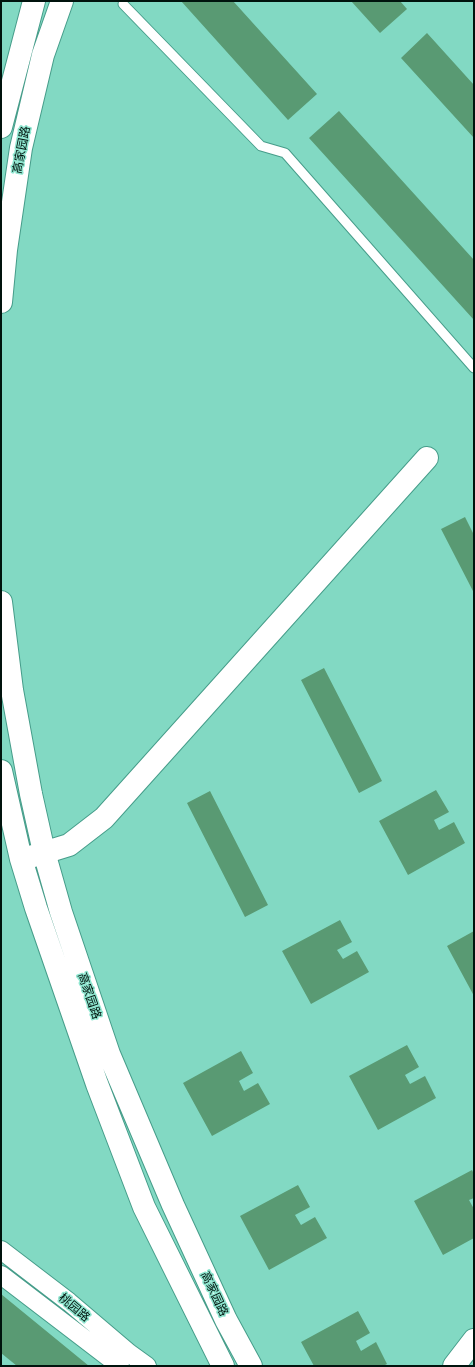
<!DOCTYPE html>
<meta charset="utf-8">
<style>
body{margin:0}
#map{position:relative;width:475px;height:1367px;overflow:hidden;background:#82d9c3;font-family:"Fira Sans Condensed",sans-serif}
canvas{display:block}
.frame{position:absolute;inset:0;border:2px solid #00130d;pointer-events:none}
</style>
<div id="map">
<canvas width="475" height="1367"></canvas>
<div class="frame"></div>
</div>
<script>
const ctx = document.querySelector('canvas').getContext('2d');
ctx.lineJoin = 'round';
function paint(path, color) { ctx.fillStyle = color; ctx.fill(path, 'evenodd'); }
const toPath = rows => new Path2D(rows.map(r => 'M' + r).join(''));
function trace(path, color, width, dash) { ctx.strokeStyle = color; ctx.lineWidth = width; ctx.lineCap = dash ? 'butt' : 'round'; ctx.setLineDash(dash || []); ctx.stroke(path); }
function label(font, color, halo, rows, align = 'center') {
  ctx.font = font + ' "Fira Sans Condensed","Noto Sans SC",sans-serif'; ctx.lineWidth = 3; ctx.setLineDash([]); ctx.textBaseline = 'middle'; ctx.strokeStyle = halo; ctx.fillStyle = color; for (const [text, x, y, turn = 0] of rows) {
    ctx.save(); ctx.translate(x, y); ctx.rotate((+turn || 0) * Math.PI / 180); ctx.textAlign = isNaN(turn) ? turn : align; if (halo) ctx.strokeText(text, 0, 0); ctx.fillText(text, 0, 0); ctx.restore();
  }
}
const building = toPath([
 [181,1,233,1,317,94,288,120],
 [351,1,400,1,407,9,380,33],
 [427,33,474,85,474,138,401,58],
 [339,111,474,260,474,320,309,138],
 [465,517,474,535,474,593,441,529],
 [324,668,382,781,359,793,301,680],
 [436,790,449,812,434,820,439,830,454,822,465,843,408,875,379,821],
 [210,791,268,905,245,917,187,803],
 [340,920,352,942,337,950,343,959,357,951,369,972,311,1004,282,951],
 [474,931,474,996,447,946],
 [407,1045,419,1067,405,1075,410,1084,425,1076,436,1098,378,1130,349,1076],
 [241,1051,253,1073,239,1081,244,1091,258,1083,270,1104,212,1136,183,1083],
 [472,1170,474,1174,474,1198,469,1200,474,1209,474,1238,443,1255,414,1201],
 [298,1185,310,1207,295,1215,301,1225,315,1217,327,1238,269,1270,240,1216],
 [1,1294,89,1366,17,1366,1,1353],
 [358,1311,370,1333,356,1341,361,1351,376,1342,387,1364,383,1366,314,1366,301,1342]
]);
const lane = toPath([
 [123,4,261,146,285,153,474,368]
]);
const street = toPath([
 [1,1250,69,1302,129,1353,147,1366],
 [1,1275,120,1366]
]);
const secondary = toPath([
 [1,127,34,1],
 [1,302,6,250,21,148,43,55,62,1],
 [1,602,12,690,31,794,44,852,61,912,109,1054,173,1205,226,1320,251,1366],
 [1,771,21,859,36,908,97,1084,144,1207,223,1366],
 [30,857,69,845,104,818,427,458],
 [454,1366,474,1340]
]);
const streetNames = [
 ["高家园路",22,150,-79],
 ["高家园路",89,996,71],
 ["高家园路",214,1294,65],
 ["桃园路",74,1308,40]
];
paint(building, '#599a73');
trace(lane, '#469d8a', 11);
trace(street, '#469d8a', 20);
trace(secondary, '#469d8a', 24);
trace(lane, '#fff', 9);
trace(street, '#fff', 18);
trace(secondary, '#fff', 22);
label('12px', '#00130d', '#8fe6d0', streetNames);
</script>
